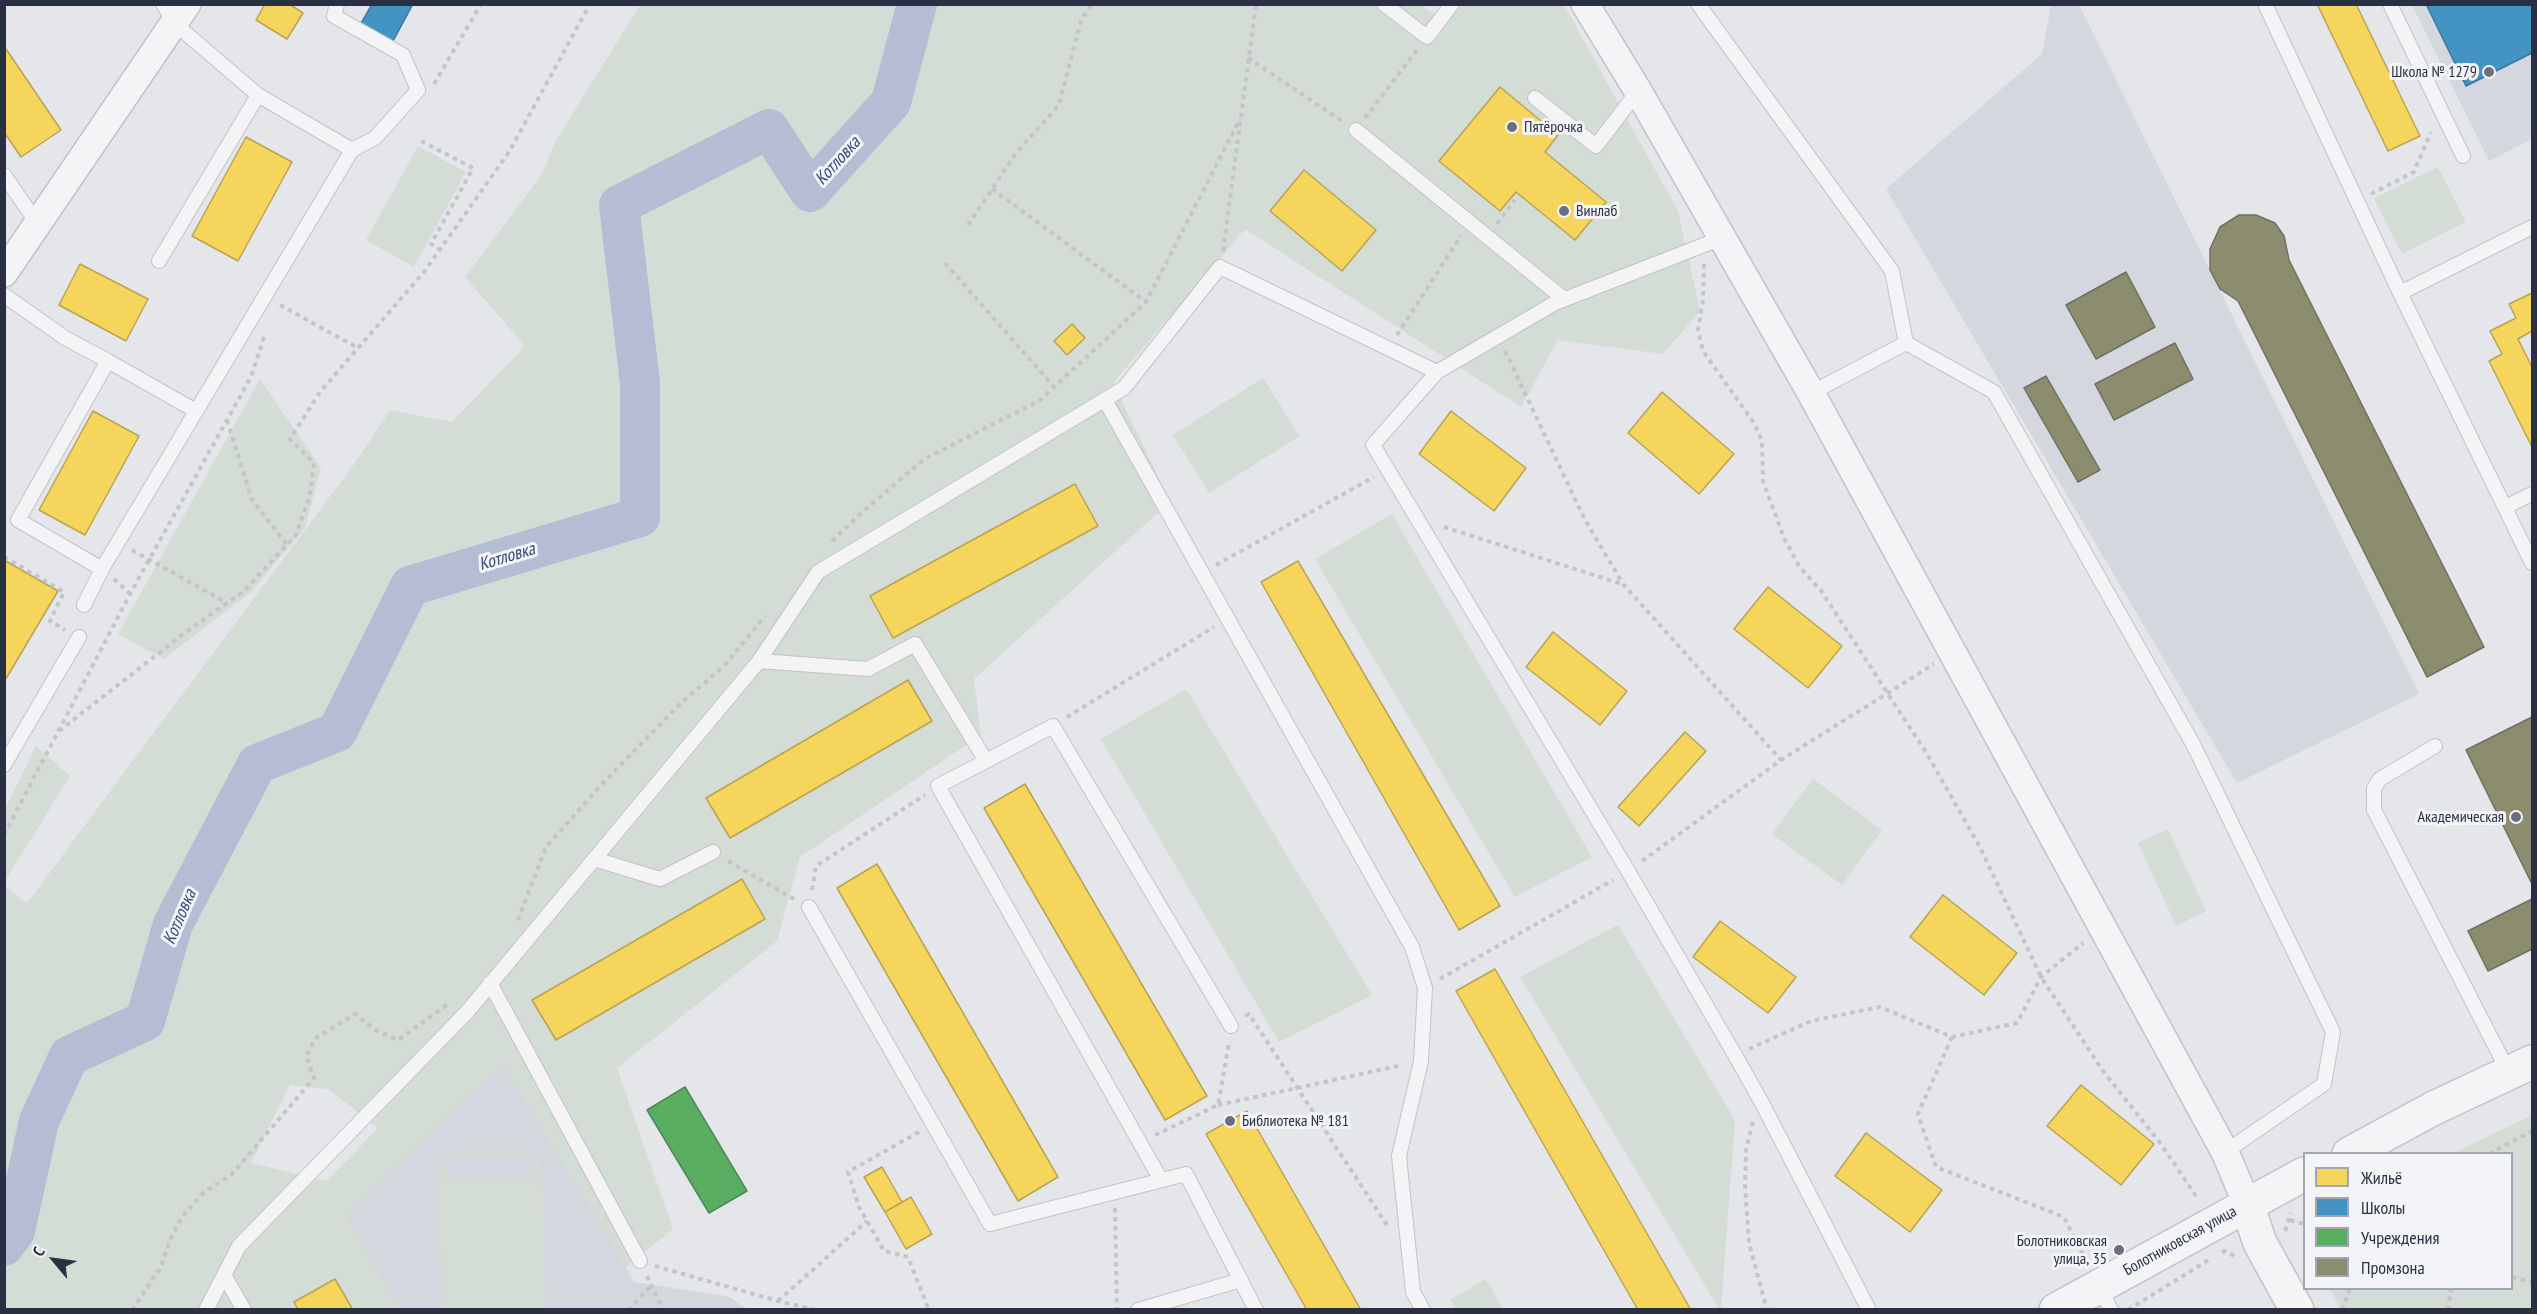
<!DOCTYPE html>
<meta charset="utf-8">
<style>
body{margin:0}
#map{position:relative;width:2537px;height:1314px;overflow:hidden;background:#e5e6e9;font-family:"PT Sans Narrow",sans-serif}
canvas{display:block}
.frame{position:absolute;inset:0;border:6px solid #2b2f43;pointer-events:none}
.legend{position:absolute;left:2303px;top:1152px;width:210px;height:138px;box-sizing:border-box;background:#f3f4f8;border:2px solid #a3a5b0;margin:0;padding:8px 10px;list-style:none;font-size:18px;color:#2b2f43}
.legend li{display:flex;align-items:center;gap:12px;height:30px}
.legend b{width:30px;border:2px solid #a3a5b0}
.north{position:absolute;left:24px;top:1230px;width:60px;height:60px;-webkit-text-stroke:4px #f3f4f8;paint-order:stroke;rotate:299deg;font-size:16px;font-weight:700;line-height:24px;text-align:center;color:#2b2f43}
.north::after{content:'';display:block;margin:auto;width:21px;height:27px;background:#2b2f43;clip-path:polygon(50% 0,100% 100%,50% 72%,0 100%)}
</style>
<div id="map">
<canvas width="2537" height="1314"></canvas>
<div class="frame"></div>
<ul class="legend">
<li><b style="height:16px;background:#f6d55c"></b>Жильё</li>
<li><b style="height:16px;background:#4393c3"></b>Школы</li>
<li><b style="height:16px;background:#5aae61"></b>Учреждения</li>
<li><b style="height:16px;background:#8c8c6e"></b>Промзона</li>
</ul>
<div class="north">С</div>
</div>
<script>
const ctx = document.querySelector('canvas').getContext('2d');
ctx.lineJoin = 'round';
function paint(path, color) { ctx.fillStyle = color; ctx.fill(path, 'evenodd'); }
const toPath = rows => new Path2D(rows.map(r => 'M' + r).join(''));
function trace(path, color, width, dash) { ctx.strokeStyle = color; ctx.lineWidth = width; ctx.lineCap = dash ? 'butt' : 'round'; ctx.setLineDash(dash || []); ctx.stroke(path); }
function label(font, color, halo, rows, align = 'center') {
  ctx.font = font + ' "PT Sans Narrow",sans-serif'; ctx.lineWidth = 6; ctx.setLineDash([]); ctx.textBaseline = 'middle'; ctx.strokeStyle = halo; ctx.fillStyle = color; for (const [text, x, y, turn = 0] of rows) {
    ctx.save(); ctx.translate(x, y); ctx.rotate((+turn || 0) * Math.PI / 180); ctx.textAlign = isNaN(turn) ? turn : align; if (halo) ctx.strokeText(text, 0, 0); ctx.fillText(text, 0, 0); ctx.restore();
  }
}
const built = toPath([
 [2051,5,2079,5,2419,694,2237,783,1886,189,2042,54],
 [2412,5,2532,5,2532,139,2489,161],
 [503,1042,634,1282,730,1297,746,1309,380,1309,330,1215]
]);
const green = toPath([
 [1419,4,1442,19,1450,5,1564,5,1678,211,1700,311,1663,354,1558,340,1521,407,1245,229,1113,383,1170,502,974,679,981,735,800,857,777,941,617,1068,673,1229,626,1267,502,1064,345,1215,400,1309,5,1309,4,885,27,903,360,456,390,410,452,422,525,346,465,277,544,171,555,142,640,5],
 [290,1085,328,1089,378,1128,327,1181,251,1163],
 [418,146,466,172,414,267,366,240],
 [2438,167,2466,222,2402,254,2374,198],
 [1263,378,1300,436,1209,493,1173,435],
 [260,379,321,468,305,528,252,591,164,659,118,634],
 [1392,514,1592,857,1515,897,1315,559],
 [1186,689,1372,995,1279,1042,1101,739],
 [36,746,70,776,5,881,5,809],
 [1813,779,1882,830,1842,885,1772,834],
 [2168,829,2206,911,2176,926,2138,843],
 [1618,925,1735,1120,1721,1309,1719,1309,1520,977],
 [2532,1115,2532,1309,2341,1309,2330,1289,2512,1288,2512,1154,2454,1153],
 [517,1149,529,1153,539,1161,543,1171,545,1309,442,1309,439,1173,442,1163,449,1156,465,1150],
 [517,1156,526,1159,533,1165,536,1178,446,1180,448,1166,453,1161,467,1157],
 [1486,1279,1503,1309,1456,1309,1450,1300]
]);
const homes = toPath([
 [265,4,289,4,303,13,287,39,256,20,265,4],
 [2317,4,2356,4,2420,136,2388,151,2317,4],
 [4,46,61,130,21,157,4,132,4,46],
 [1500,87,1558,135,1545,152,1606,202,1575,240,1516,192,1500,211,1439,161,1500,87],
 [246,137,292,162,238,261,192,236,246,137],
 [1304,170,1376,230,1342,271,1270,211,1304,170],
 [80,264,148,299,126,341,59,305,80,264],
 [2532,293,2532,331,2518,339,2532,367,2532,447,2489,361,2502,354,2490,331,2516,318,2509,304,2532,293],
 [1072,324,1085,338,1067,355,1054,341,1072,324],
 [1662,392,1734,454,1699,494,1628,433,1662,392],
 [93,411,139,436,85,535,39,510,93,411],
 [1451,411,1526,468,1494,511,1419,454,1451,411],
 [1075,484,1098,526,893,638,870,596,1075,484],
 [4,560,58,591,4,682,4,560],
 [1298,561,1500,906,1459,930,1261,582,1298,561],
 [1768,587,1842,646,1808,688,1734,629,1768,587],
 [1553,632,1627,691,1600,725,1526,667,1553,632],
 [908,680,932,721,730,838,706,798,908,680],
 [1685,732,1706,751,1639,826,1618,807,1685,732],
 [1025,784,1207,1096,1165,1120,984,808,1025,784],
 [877,864,1058,1177,1018,1201,837,888,877,864],
 [742,879,765,919,556,1040,532,1000,742,879],
 [1943,895,2017,953,1984,995,1910,937,1943,895],
 [1720,921,1796,977,1768,1013,1693,957,1720,921],
 [1495,969,1691,1310,1638,1310,1456,991,1495,969],
 [2081,1085,2154,1144,2121,1185,2047,1126,2081,1085],
 [1247,1111,1361,1310,1307,1310,1206,1134,1247,1111],
 [1866,1133,1942,1190,1910,1232,1835,1176,1866,1133],
 [882,1167,902,1202,885,1212,864,1177,882,1167],
 [911,1197,932,1234,906,1249,885,1212,911,1197],
 [335,1279,353,1310,298,1310,294,1302,335,1279]
]);
const schools = toPath([
 [372,4,413,4,392,43,360,25,372,4],
 [2430,4,2532,4,2532,53,2466,86,2427,6,2430,4]
]);
const public = toPath([
 [685,1087,747,1191,709,1213,647,1110,685,1087]
]);
const industry = toPath([
 [2239,215,2256,215,2275,223,2284,236,2289,260,2484,647,2427,677,2238,301,2220,289,2210,270,2210,249,2220,227,2239,215],
 [2126,272,2155,327,2096,359,2066,305,2126,272],
 [2175,343,2193,379,2114,420,2095,384,2175,343],
 [2046,376,2100,470,2078,482,2024,388,2046,376],
 [2532,717,2532,884,2466,750,2532,717],
 [2532,899,2532,949,2488,971,2468,931,2532,899]
]);
const river = toPath([
 [4,1246,15,1231,39,1121,69,1056,145,1021,173,924,257,764,337,732,410,586,640,517,640,383,619,205,769,129,810,192,891,102,917,4]
]);
const path = toPath([
 [1248,58,1342,121],
 [434,84,481,4],
 [1365,118,1417,50],
 [421,141,473,168,431,244,440,250],
 [992,189,1146,302],
 [2371,194,2414,172,2431,132],
 [1497,224,1515,200],
 [968,225,1016,153,1059,105,1081,20,1092,4],
 [1223,251,1256,4],
 [945,263,1055,388],
 [1704,264,1703,300,1698,330,1703,351,1754,423,1762,441,1763,481,1784,538,1799,566,1822,592,1927,754,1980,847,2041,977,2103,1071,2161,1144,2196,1196],
 [280,305,358,348],
 [1397,335,1461,236],
 [1505,351,1584,518,1623,584,1781,760],
 [227,420,252,500,287,545],
 [1444,527,1622,584],
 [832,541,859,515,924,459,1039,401,1146,302,1240,119],
 [132,550,227,603],
 [4,557,64,592,50,621,65,630],
 [1216,565,1374,477],
 [114,579,130,594],
 [1067,717,1214,627],
 [59,731,182,635,244,591,296,535,310,495,314,463,290,439,320,392,424,272,509,152,590,4],
 [4,835,130,594,251,377,265,334],
 [728,861,794,899],
 [1642,861,1781,760,1934,664],
 [812,890,816,866,925,795],
 [518,920,546,847,603,783,679,705,725,665,765,616],
 [1440,979,1613,880],
 [1245,1016,1249,1014,1387,1225],
 [1952,1037,1918,1114,1936,1167,2064,1217,2084,1257],
 [1749,1049,1811,1021,1880,1007,1952,1037,2017,1023,2041,977,2083,943],
 [1218,1105,1403,1065],
 [1753,1122,1746,1149,1745,1185,1749,1243,1767,1310],
 [919,1132,848,1172,859,1207,884,1251,908,1257,929,1310],
 [1155,1135,1218,1105,1229,1043],
 [2489,1154,2532,1131],
 [1115,1208,1117,1310],
 [2290,1220,2304,1224],
 [2285,1231,2291,1213],
 [2222,1252,2225,1251,2236,1257],
 [655,1266,778,1301,816,1310],
 [647,1276,663,1310],
 [2512,1277,2532,1282],
 [778,1301,867,1221],
 [132,1310,161,1267,170,1240,182,1217,202,1194,233,1173,314,1078,306,1056,316,1038,355,1014,375,1030,398,1040,447,1005],
 [628,1310,652,1285],
 [2128,1310,2210,1259],
 [2342,1310,2350,1288],
 [2448,1310,2451,1288]
]);
const service = toPath([
 [337,4,334,16,403,55,418,90,375,138,352,150],
 [1384,4,1427,37,1452,4],
 [1698,4,1892,271,1906,343],
 [2265,4,2400,293,2532,563],
 [2390,4,2463,156],
 [1535,98,1596,146,1638,91],
 [1356,130,1564,299],
 [4,175,37,223],
 [159,261,258,95,175,24,163,4],
 [2400,293,2532,227],
 [4,295,65,338,108,361,18,520,102,569],
 [108,361,196,411],
 [1437,372,1373,445,1628,871,1735,1055,1763,1105,1869,1310],
 [1811,393,1906,343,1994,392,2193,744,2333,1032,2324,1084,2225,1152],
 [1105,400,1412,947,1425,988,1421,1061,1399,1156,1413,1292,1423,1310],
 [2505,507,2532,494],
 [84,605,102,569,352,150,258,95],
 [759,661,868,669,915,644,986,761,938,786,1161,1180],
 [2435,746,2380,779,2374,788,2374,810,2509,1073],
 [986,761,1053,726,1231,1026],
 [4,765,79,637],
 [594,859,660,879,713,852],
 [809,907,990,1224,1186,1174,1256,1310],
 [490,983,640,1261],
 [224,1275,244,1310],
 [2099,1286,2111,1310],
 [206,1310,239,1246,467,1012,759,661,818,572,1124,388,1220,267,1437,372,1555,303,1722,238],
 [1138,1310,1241,1280]
]);
const minor = toPath([
 [1585,4,1638,91,1811,393,2225,1152,2247,1204],
 [4,273,187,4]
]);
const tertiary = toPath([
 [2349,1154,2434,1108,2532,1062],
 [2247,1204,2260,1243,2297,1310],
 [2056,1310,2304,1174]
]);
const markers = [
 [2489,72,6,"#6c6f7d"],
 [1512,127,6,"#6c6f7d"],
 [1564,211,6,"#6c6f7d"],
 [2516,817,6,"#6c6f7d"],
 [1230,1121,6,"#6c6f7d"],
 [2119,1250,6,"#6c6f7d"]
];
const poiNames = [
 ["Школа № 1279",2477,72],
 ["Пятёрочка",1524,127,"left"],
 ["Винлаб",1576,211,"left"],
 ["Академическая",2504,817],
 ["Библиотека № 181",1242,1121,"left"],
 ["Болотниковская",2107,1241],
 ["улица, 35",2107,1259]
];
const streetNames = [
 ["Болотниковская улица",2180,1241,-29]
];
const waterNames = [
 ["Котловка",838,161,-48],
 ["Котловка",507,557,-17],
 ["Котловка",180,917,-67]
];
paint(built, '#d5d7de');
paint(green, '#d3dcd5');
paint(homes, '#f6d55c');
trace(homes, '#b9a354', 1.5);
paint(schools, '#4393c3');
trace(schools, '#3c759d', 1.5);
paint(public, '#5aae61');
trace(public, '#4c8858', 1.5);
paint(industry, '#8c8c6e');
trace(industry, '#6f7061', 1.5);
trace(river, '#b4bdd3', 40);
trace(service, '#c2c3c7', 16);
trace(minor, '#c2c3c7', 30);
trace(tertiary, '#c2c3c7', 36);
trace(path, '#c4c4c9', 4, [4.5, 4.5]);
trace(service, '#f4f4f6', 14);
trace(minor, '#f4f4f6', 27);
trace(tertiary, '#f4f4f6', 33);
for (const [x, y, r, color] of markers) { const dot = new Path2D(); dot.arc(x, y, r, 0, 2 * Math.PI); ctx.fillStyle = color; ctx.fill(dot); trace(dot, '#f3f4f8', 2); }
label('16px', '#2b2f43', '#f3f4f8', poiNames, 'right');
label('16px', '#2b2f43', '#f3f4f8', streetNames);
label('italic 18px', '#364676', '#f3f4f8', waterNames);
</script>
